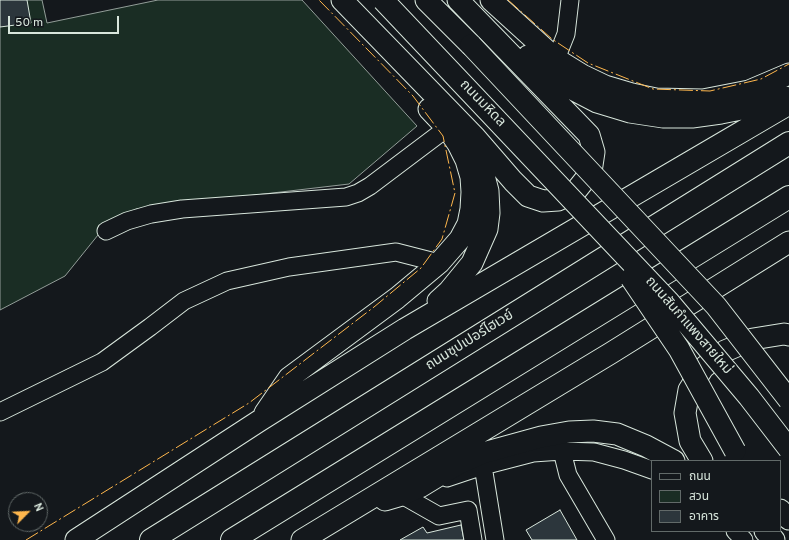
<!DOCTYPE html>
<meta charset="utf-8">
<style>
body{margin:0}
#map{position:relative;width:789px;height:540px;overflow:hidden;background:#14181c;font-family:Overpass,"Noto Sans Thai",sans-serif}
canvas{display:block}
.legend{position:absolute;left:651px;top:460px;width:130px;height:72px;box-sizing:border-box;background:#14181c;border:1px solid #626a69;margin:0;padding:5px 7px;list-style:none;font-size:12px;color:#d8e6dc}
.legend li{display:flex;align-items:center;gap:8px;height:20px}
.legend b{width:20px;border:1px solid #626a69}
.north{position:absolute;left:8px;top:492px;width:40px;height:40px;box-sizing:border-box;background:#14181c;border:1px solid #626a69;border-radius:50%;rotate:66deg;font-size:11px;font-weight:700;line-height:16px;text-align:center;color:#d8e6dc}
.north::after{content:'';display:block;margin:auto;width:14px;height:18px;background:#ffb74d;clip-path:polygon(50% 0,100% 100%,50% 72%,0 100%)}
.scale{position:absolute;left:8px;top:16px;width:111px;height:18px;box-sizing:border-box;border:2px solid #d8e6dc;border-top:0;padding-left:5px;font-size:12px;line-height:14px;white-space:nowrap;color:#d8e6dc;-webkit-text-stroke:3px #14181c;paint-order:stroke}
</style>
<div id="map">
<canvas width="789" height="540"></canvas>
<ul class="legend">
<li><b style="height:5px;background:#14181c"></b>ถนน</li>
<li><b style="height:11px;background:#1a2d24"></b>สวน</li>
<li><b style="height:11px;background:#2c363c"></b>อาคาร</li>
</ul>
<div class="north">N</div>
<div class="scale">50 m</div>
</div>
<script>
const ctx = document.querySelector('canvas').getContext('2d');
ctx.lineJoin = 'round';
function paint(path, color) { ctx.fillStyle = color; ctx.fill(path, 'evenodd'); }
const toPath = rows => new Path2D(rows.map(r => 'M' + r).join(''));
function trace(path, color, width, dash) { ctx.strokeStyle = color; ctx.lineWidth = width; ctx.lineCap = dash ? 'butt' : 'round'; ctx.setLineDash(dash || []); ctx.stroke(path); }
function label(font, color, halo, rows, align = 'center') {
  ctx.font = font + ' Overpass,"Noto Sans Thai",sans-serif'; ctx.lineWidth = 3; ctx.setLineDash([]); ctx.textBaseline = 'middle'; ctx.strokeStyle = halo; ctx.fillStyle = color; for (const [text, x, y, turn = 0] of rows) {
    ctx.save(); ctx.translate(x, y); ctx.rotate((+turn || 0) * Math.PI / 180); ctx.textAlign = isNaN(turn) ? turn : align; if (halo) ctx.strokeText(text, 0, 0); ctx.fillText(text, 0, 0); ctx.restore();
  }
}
const green = toPath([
 [0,0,42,0,47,23,158,0,302,0,417,126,349,184,136,209,98,235,65,276,0,310,0,0]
]);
const building = toPath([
 [0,0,27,0,31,23,0,27,0,0],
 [560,510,577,540,532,540,526,530,560,510],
 [461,525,464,540,400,540,423,527,427,533,461,525]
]);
const minor = toPath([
 [556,59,566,34,570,0],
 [106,231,127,221,151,214,182,209,346,197,358,193,370,186,447,128],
 [0,412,102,362,150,327,184,301,227,281,289,267,396,252,439,263],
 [562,451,568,475,606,540],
 [483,466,495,540],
 [447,478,483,466,533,453,562,451,594,452,624,460,652,470],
 [402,495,439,516,468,510,473,540],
 [735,531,744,540]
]);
const major = toPath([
 [342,0,475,137,513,181,528,196,543,201,558,200,575,192,591,172,594,152,589,135,458,0],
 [426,0,471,45],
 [491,0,556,59,582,75,605,86,632,94,656,99,703,100,749,91,789,74],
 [528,56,572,89,597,102,630,112,663,117,692,117,721,113,762,105,785,97],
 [438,301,449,291,472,263,487,229,489,213,488,191,483,172,477,159],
 [265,413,289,378,397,298,439,263,460,239,468,224,471,209,472,192,471,177,466,160,458,144,447,128,429,109],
 [702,461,690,441,685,413,689,390,703,368,725,351,753,339,784,334,789,335],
 [385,500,402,495,420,487,456,465,483,453,541,437,569,432,593,431,617,434,646,446,674,461],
 [780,510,789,519],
 [765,531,774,540],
 [76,540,259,421,405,329,789,104],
 [302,540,611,353,789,242]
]);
const highway = toPath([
 [151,540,789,143],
 [232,540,789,197]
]);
const majorBridge = toPath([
 [383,0,669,302,749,397,789,449],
 [471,45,716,306,789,400],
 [631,278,679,349,735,451]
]);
const power = toPath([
 [508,0,552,39,588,63,653,89,710,91,761,79,789,64],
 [26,540,249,403,374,307,421,268,442,239,455,193,443,136,413,96,319,0]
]);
const streetNames = [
 ["ถนนมหิดล",482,104,46],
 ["ถนนสันกำแพงสายใหม่",688,326,49],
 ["ถนนซุปเปอร์ไฮเวย์",470,341,-32]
];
paint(green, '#1a2d24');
trace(green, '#939e99', 1);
paint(building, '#2c363c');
trace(building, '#d8e6dc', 1);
trace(minor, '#d8e6dc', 19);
trace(major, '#d8e6dc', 23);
trace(highway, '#d8e6dc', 24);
trace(minor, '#14181c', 17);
trace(major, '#14181c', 21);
trace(highway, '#14181c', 22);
trace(majorBridge, '#d8e6dc', 23, []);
trace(majorBridge, '#14181c', 21);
trace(power, '#ffb74d', 1, [14, 3, 2, 3]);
label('14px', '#d8e6dc', '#14181c', streetNames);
</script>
